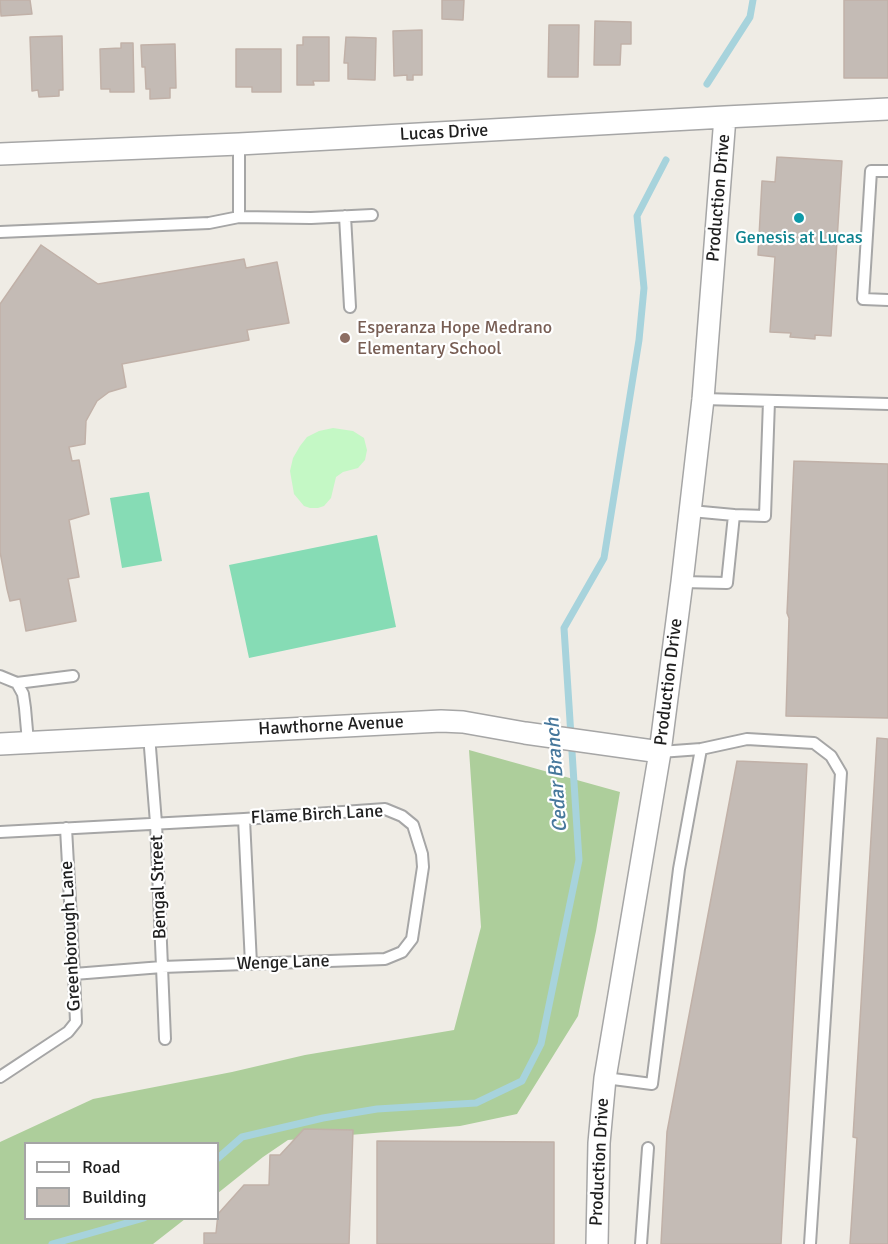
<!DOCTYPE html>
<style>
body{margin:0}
#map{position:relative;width:888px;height:1244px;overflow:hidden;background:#efece5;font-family:Signika,sans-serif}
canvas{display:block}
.legend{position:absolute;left:24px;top:1142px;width:195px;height:78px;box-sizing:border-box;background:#fff;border:2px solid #a5a5a5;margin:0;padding:8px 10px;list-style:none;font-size:18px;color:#1f1f1f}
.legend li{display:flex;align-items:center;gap:12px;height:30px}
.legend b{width:30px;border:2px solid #a5a5a5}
</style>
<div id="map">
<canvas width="888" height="1244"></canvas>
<ul class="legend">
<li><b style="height:8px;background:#fff"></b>Road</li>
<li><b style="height:16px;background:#c4bbb5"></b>Building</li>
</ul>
</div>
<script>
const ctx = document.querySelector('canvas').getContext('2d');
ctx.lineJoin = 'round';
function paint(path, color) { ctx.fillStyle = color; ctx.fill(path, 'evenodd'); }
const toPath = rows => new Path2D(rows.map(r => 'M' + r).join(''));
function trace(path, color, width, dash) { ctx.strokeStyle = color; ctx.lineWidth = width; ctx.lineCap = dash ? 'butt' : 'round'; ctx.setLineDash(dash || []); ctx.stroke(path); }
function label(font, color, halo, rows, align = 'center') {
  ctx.font = font + ' Signika,sans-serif'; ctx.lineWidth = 4.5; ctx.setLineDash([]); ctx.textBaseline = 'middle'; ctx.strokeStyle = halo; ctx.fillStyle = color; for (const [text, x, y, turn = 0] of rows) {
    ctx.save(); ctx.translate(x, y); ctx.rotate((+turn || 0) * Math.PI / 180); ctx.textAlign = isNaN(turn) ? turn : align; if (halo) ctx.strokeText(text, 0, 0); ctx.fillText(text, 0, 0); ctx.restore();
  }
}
const forest = toPath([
 [469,750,620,792,596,931,578,1016,517,1114,460,1126,288,1140,263,1157,218,1193,218,1144,26,1144,26,1218,185,1219,153,1244,0,1244,0,1142,93,1099,232,1072,305,1055,454,1030,481,927]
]);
const park = toPath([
 [333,428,353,431,364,438,367,450,365,460,358,468,343,472,336,477,331,498,324,506,318,508,310,508,304,506,294,494,290,471,293,458,300,446,307,437,319,431]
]);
const pitch = toPath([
 [149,492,162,561,122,568,110,498],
 [377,535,396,627,249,658,229,565]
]);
const stream = toPath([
 [707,84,750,17,753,0],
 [218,1158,242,1137,323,1118,377,1109,476,1103,522,1081,541,1044,579,860,564,628,604,558,639,340,644,288,637,216,666,160],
 [52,1244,144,1218]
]);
const building = toPath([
 [0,0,30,0,32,14,1,16,0,0],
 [442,0,464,0,463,20,442,19,442,0],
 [844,0,888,0,888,78,844,78,844,0],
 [595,21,631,22,631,44,621,44,620,65,594,65,595,21],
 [549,25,579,25,578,77,548,77,549,25],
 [422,30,422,75,413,75,413,80,407,80,407,75,394,76,393,31,422,30],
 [62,36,63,90,59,90,59,96,39,97,38,90,32,91,30,37,62,36],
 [303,37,329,37,329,81,313,81,314,85,297,85,297,45,303,45,303,37],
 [346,37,376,38,375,80,348,79,348,63,344,63,346,37],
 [121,43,133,43,134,92,110,92,110,89,101,89,100,49,121,48,121,43],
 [175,44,176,88,170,88,170,98,150,99,150,89,146,89,145,67,142,67,141,45,175,44],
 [236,49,281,49,281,92,252,92,252,87,236,87,236,49],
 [777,157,842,161,831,336,815,335,815,339,790,337,791,333,770,332,775,257,758,255,762,181,775,182,777,157],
 [41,245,98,284,244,259,246,268,277,262,289,323,247,330,249,340,122,364,126,387,109,392,97,401,86,421,85,444,69,447,72,461,79,460,89,514,69,520,79,577,68,579,76,621,26,631,20,599,10,601,7,589,0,552,0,304,41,245],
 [794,461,888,464,888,718,786,716,789,618,787,613,794,461],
 [877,738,888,739,888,1244,850,1244,857,1138,853,1137,877,738],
 [737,761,807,764,781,1244,661,1244,667,1132,737,761],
 [304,1129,353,1130,349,1244,204,1244,204,1233,216,1233,218,1214,244,1185,269,1185,270,1155,280,1155,304,1129],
 [377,1141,554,1142,554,1244,377,1244,377,1141]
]);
const lane = toPath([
 [239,144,239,217],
 [888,171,871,171,863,299,888,300],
 [345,216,350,307],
 [0,232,209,223,239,217,311,218,372,215],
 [703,399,888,404],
 [734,515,765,516,769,401],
 [682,582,727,583,734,515,691,511],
 [0,676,17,683,23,694,25,708,28,742],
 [17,683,73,676],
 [149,735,156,823,165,1039],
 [660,752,701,749,747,739,814,743,831,756,841,773,810,1244],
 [244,819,251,964],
 [0,832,244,819,385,809,402,816,413,825,422,854,423,867,412,939,402,952,385,959,162,967,74,974],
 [0,1077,68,1032,76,1022,74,974,66,828],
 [605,1078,652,1084,679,869,701,749],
 [641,1244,648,1148]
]);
const street = toPath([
 [0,154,239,144,725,117,888,109],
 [0,744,441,721,463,722,525,733,660,752],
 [597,1244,599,1143,605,1078,660,752,682,582,703,399,725,117]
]);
const markers = [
 [799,218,6,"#0f9aa8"],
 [345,338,6,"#8d6e63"]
];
const streetNames = [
 ["Lucas Drive",444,133,-3],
 ["Production Drive",719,198,-85],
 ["Production Drive",669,682,-83],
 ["Hawthorne Avenue",331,726,-3],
 ["Flame Birch Lane",317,815,-3],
 ["Bengal Street",159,887,-92],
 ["Greenborough Lane",71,936,-93],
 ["Wenge Lane",283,963,-2],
 ["Production Drive",600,1162,-87]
];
const cultureNames = [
 ["Genesis at Lucas",799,238]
];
const educationNames = [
 ["Esperanza Hope Medrano",357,328],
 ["Elementary School",357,349]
];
const waterNames = [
 ["Cedar Branch",557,775,-94]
];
paint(forest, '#adce9b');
paint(park, '#c4f8c5');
paint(pitch, '#86dcb5');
trace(stream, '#a7d3dc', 7);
paint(building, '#c4bbb5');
trace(building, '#c1b1a8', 1.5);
trace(lane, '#a6a6a6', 14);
trace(street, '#a6a6a6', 24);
trace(lane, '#fff', 10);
trace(street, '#fff', 21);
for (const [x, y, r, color] of markers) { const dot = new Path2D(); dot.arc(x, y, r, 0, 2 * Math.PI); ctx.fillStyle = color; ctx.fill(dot); trace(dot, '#fff', 2); }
label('18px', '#1f1f1f', '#fff', streetNames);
label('18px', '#0d838f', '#fff', cultureNames);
label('18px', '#785e54', '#fff', educationNames, 'left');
label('italic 20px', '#47789c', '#fff', waterNames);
</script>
